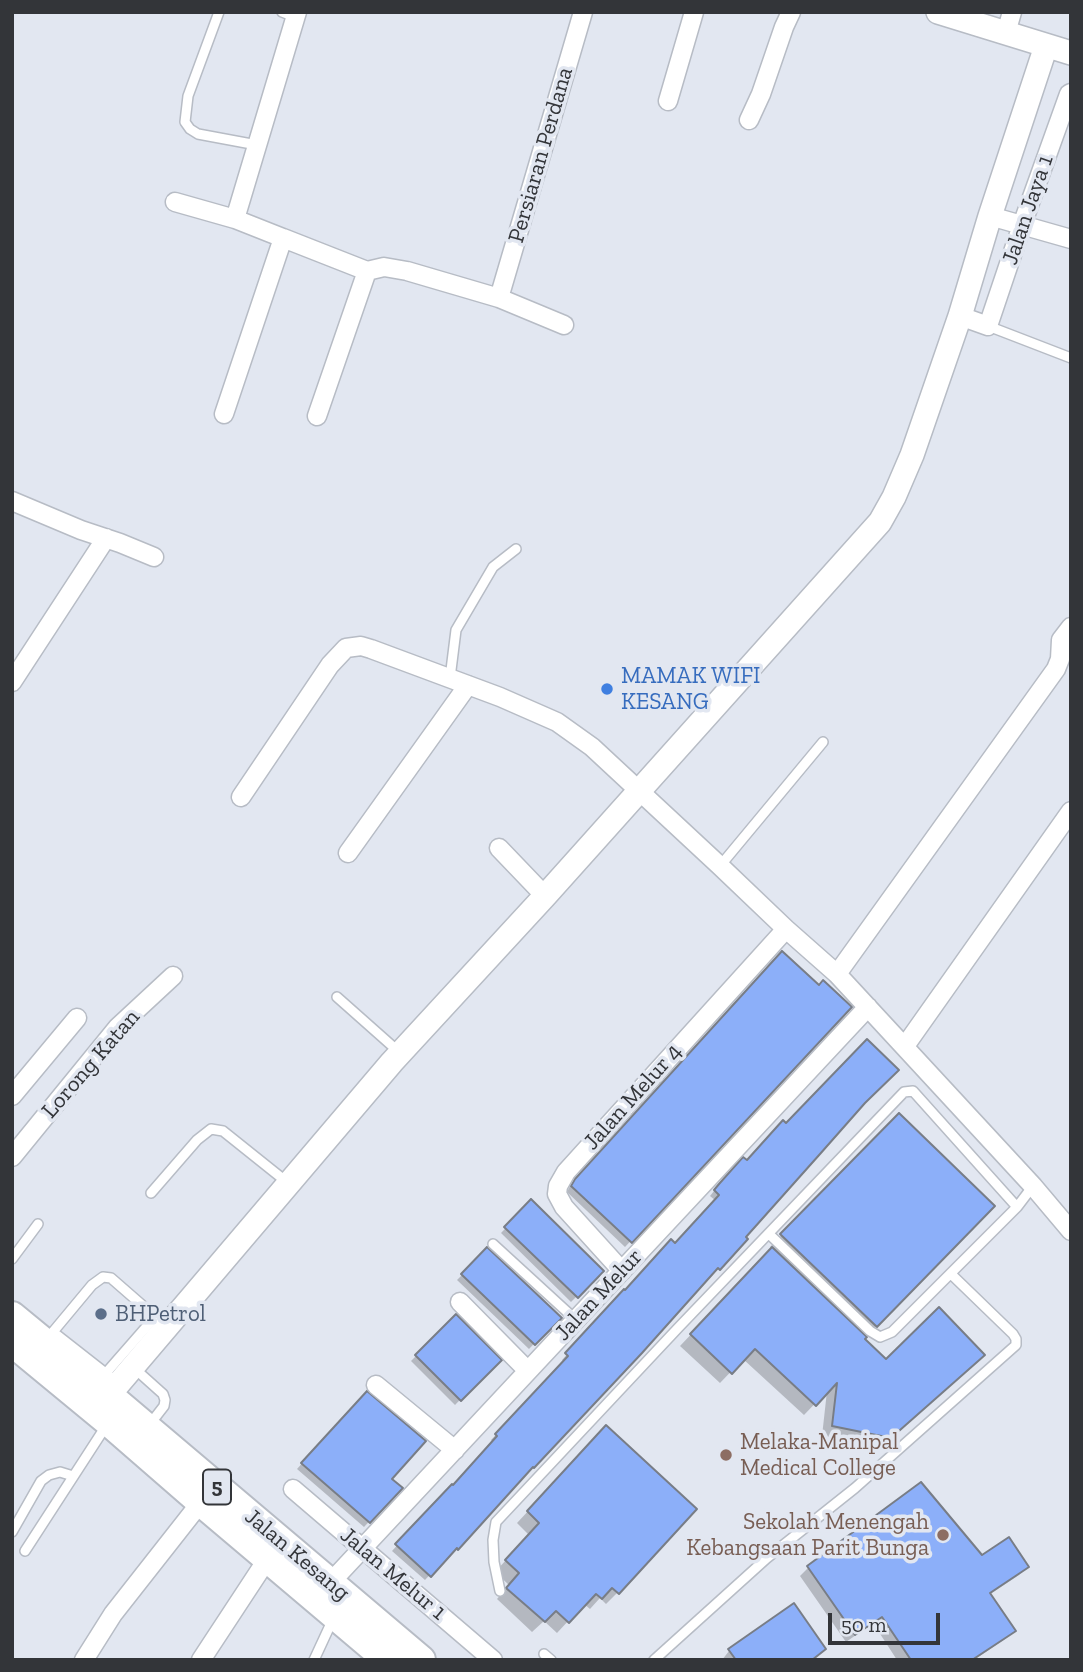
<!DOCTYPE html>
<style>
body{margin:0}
#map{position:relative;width:1083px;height:1672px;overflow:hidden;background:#e2e7f1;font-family:"Zilla Slab",serif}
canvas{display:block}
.frame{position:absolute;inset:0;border:14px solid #333539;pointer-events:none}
.scale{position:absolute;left:828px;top:1613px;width:112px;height:32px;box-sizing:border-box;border:4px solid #333539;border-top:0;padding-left:9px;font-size:21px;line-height:24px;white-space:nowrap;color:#333539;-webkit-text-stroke:5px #e2e7f1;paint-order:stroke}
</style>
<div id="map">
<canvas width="1083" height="1672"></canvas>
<div class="frame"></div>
<div class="scale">50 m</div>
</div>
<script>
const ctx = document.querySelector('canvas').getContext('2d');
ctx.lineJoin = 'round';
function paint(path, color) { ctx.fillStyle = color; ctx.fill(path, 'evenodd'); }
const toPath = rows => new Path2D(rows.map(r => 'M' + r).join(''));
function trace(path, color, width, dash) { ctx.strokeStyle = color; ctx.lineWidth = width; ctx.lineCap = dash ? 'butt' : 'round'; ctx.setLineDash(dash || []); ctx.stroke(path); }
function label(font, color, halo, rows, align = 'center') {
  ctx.font = font + ' "Zilla Slab",serif'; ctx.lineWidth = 7; ctx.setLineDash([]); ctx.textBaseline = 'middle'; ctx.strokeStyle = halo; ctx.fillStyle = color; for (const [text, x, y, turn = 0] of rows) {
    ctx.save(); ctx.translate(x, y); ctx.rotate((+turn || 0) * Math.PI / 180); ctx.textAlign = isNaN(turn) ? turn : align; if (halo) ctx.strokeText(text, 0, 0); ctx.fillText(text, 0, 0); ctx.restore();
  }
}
const shadow = toPath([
 [782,953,819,987,850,1008,625,1247,567,1192,570,1186],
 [863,1103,719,1268,714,1273,712,1272,527,1471,457,1549,452,1554,451,1552,425,1580,392,1551,447,1491,453,1488,493,1442,491,1440,564,1362,562,1360,619,1296,675,1245,716,1201,710,1196,714,1191,744,1159,747,1162,786,1125],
 [899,1115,993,1206,863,1339,886,1361,971,1366,878,1448,822,1436,827,1391,804,1415,743,1359,720,1383,680,1346,772,1249,770,1247],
 [531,1202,602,1271,571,1302,501,1233],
 [487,1250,559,1318,529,1349,457,1280],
 [456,1316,499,1360,455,1405,411,1361],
 [328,1434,401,1488,364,1527,297,1469],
 [595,1439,617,1593,606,1604,600,1598,590,1609,584,1604,557,1633,544,1621,532,1632,497,1599,509,1585,495,1572,529,1535,517,1523],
 [921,1485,981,1558,1027,1567,1019,1575,989,1595,1013,1631,1005,1639,974,1660,897,1660,873,1623,846,1642,800,1576,808,1568],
 [793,1605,824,1649,813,1660,722,1660,729,1651]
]);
const building = toPath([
 [782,951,819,985,823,980,852,1007,632,1243,571,1186,575,1179,782,951],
 [867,1039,899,1070,865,1103,820,1154,746,1237,748,1239,720,1270,718,1268,642,1353,534,1468,533,1467,458,1550,457,1548,431,1577,395,1544,452,1484,453,1485,497,1436,495,1434,568,1356,565,1353,624,1289,625,1290,671,1239,675,1243,719,1195,714,1190,719,1184,743,1157,747,1160,783,1120,786,1123,867,1039],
 [899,1113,995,1206,877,1327,780,1234,899,1113],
 [531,1199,604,1271,578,1298,504,1227,531,1199],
 [487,1247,562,1318,535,1345,461,1274,487,1247],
 [772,1247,867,1337,865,1339,886,1359,939,1307,985,1355,891,1438,832,1426,837,1383,816,1406,755,1349,732,1374,690,1334,772,1247],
 [456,1314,502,1360,461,1401,415,1355,456,1314],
 [367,1391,426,1441,392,1479,403,1488,370,1523,301,1463,367,1391],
 [606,1425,697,1509,619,1594,612,1588,602,1599,596,1594,569,1623,556,1611,545,1622,506,1588,519,1573,505,1560,539,1523,527,1511,606,1425],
 [921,1482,982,1555,1009,1537,1029,1567,990,1593,1016,1631,972,1660,911,1660,882,1617,855,1635,807,1566,921,1482],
 [794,1603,826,1649,812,1660,736,1660,728,1649,794,1603]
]);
const service = toPath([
 [219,12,188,96,185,122,190,129,198,134,257,145],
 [282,12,295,17],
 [988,326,1071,358],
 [450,678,456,630,493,567,516,549],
 [720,866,823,742],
 [337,997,399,1052],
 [151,1193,197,1140,211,1129,223,1131,288,1183],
 [769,1234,870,1331,880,1337,892,1332,1017,1207,1033,1186],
 [493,1244,576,1320],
 [12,1259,38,1224],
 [57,1335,117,1382],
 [47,1339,92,1285,103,1277,111,1278,166,1326],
 [134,1368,163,1394,165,1400,164,1406,150,1424],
 [106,1373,155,1317],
 [12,1532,41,1481,49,1475,60,1472,73,1476],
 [25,1551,106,1426],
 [500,1591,494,1562,493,1540,496,1522,678,1328,904,1092,913,1091,1017,1207],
 [544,1654,551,1660],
 [314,1660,333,1619],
 [654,1660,767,1558,855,1488,1016,1345,1016,1339,1013,1334,951,1274]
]);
const minor = toPath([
 [1006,33,1012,12],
 [668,101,694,12],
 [749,120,761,94,784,27,791,12],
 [175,202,235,219,283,238,224,414],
 [990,216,1071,239],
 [235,219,297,12],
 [283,238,367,271],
 [499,298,583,12],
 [960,316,988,326,1022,225,1069,94,1071,93],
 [317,416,367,271,384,267,407,271,499,298,564,325],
 [12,501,81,530,120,543,154,557],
 [12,682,106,538],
 [241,797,330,665,346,648,361,646,371,649,500,697,557,722,592,747,720,866,786,929,837,974,1033,1186,1071,1231],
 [499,848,545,896],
 [348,853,468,685],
 [837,974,1056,669,1060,659,1061,640,1071,627],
 [905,1046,1071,811],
 [12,1096,77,1018],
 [12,1157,118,1027,173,976],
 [622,1271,564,1207,557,1194,558,1186,566,1172,786,929],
 [460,1302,528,1371],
 [376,1385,455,1450],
 [293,1489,493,1660],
 [330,1583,868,1007],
 [84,1660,113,1614,201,1502],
 [201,1660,268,1558]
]);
const tertiary = toPath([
 [938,12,1071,53],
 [97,1409,392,1062,545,896,880,522,894,497,912,455,960,316,990,216,1046,46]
]);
const primary = toPath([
 [12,1316,108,1395,421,1660],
 [12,1342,109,1422,201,1502,388,1660]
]);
const markers = [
 [607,689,7,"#3f7fe0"],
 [101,1314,7,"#5c6f8a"],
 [726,1455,7,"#8d6e63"],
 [943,1535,7,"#8d6e63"]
];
const shields = [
 [217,1487,28]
];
const shieldNames = [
 ["5",217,1487]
];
const streetNames = [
 ["Persiaran Perdana",541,155,-74],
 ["Jalan Jaya 1",1028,210,-71],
 ["Lorong Katan",91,1064,-49],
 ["Jalan Melur 4",633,1097,-48],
 ["Jalan Melur",599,1295,-47],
 ["Jalan Kesang",297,1555,40],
 ["Jalan Melur 1",393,1574,40]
];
const shopNames = [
 ["MAMAK WIFI",621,676],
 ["KESANG",621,702]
];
const serviceNames = [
 ["BHPetrol",115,1314]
];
const educationNames = [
 ["Melaka-Manipal",740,1442],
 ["Medical College",740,1468],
 ["Sekolah Menengah",929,1522,"right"],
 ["Kebangsaan Parit Bunga",929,1548,"right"]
];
paint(shadow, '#0003');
paint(building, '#8caff9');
trace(building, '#787d86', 2);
trace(service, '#b7bcc5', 12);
trace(minor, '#b7bcc5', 21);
trace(tertiary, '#b7bcc5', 26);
trace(primary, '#b7bcc5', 32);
trace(service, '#fff', 9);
trace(minor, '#fff', 18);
trace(tertiary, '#fff', 23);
trace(primary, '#fff', 28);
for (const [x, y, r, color] of markers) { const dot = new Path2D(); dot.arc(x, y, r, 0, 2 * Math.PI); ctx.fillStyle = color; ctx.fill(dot); trace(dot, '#e2e7f1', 2.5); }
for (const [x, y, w] of shields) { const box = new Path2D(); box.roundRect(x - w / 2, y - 17.5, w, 35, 5); ctx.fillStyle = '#e2e7f1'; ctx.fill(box); trace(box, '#333539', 2); }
label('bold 21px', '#333539', null, shieldNames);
label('23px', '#333539', '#e2e7f1', streetNames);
label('23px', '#366cbe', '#e2e7f1', shopNames, 'left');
label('23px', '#4e5e75', '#e2e7f1', serviceNames, 'left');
label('23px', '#785e54', '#e2e7f1', educationNames, 'left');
</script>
